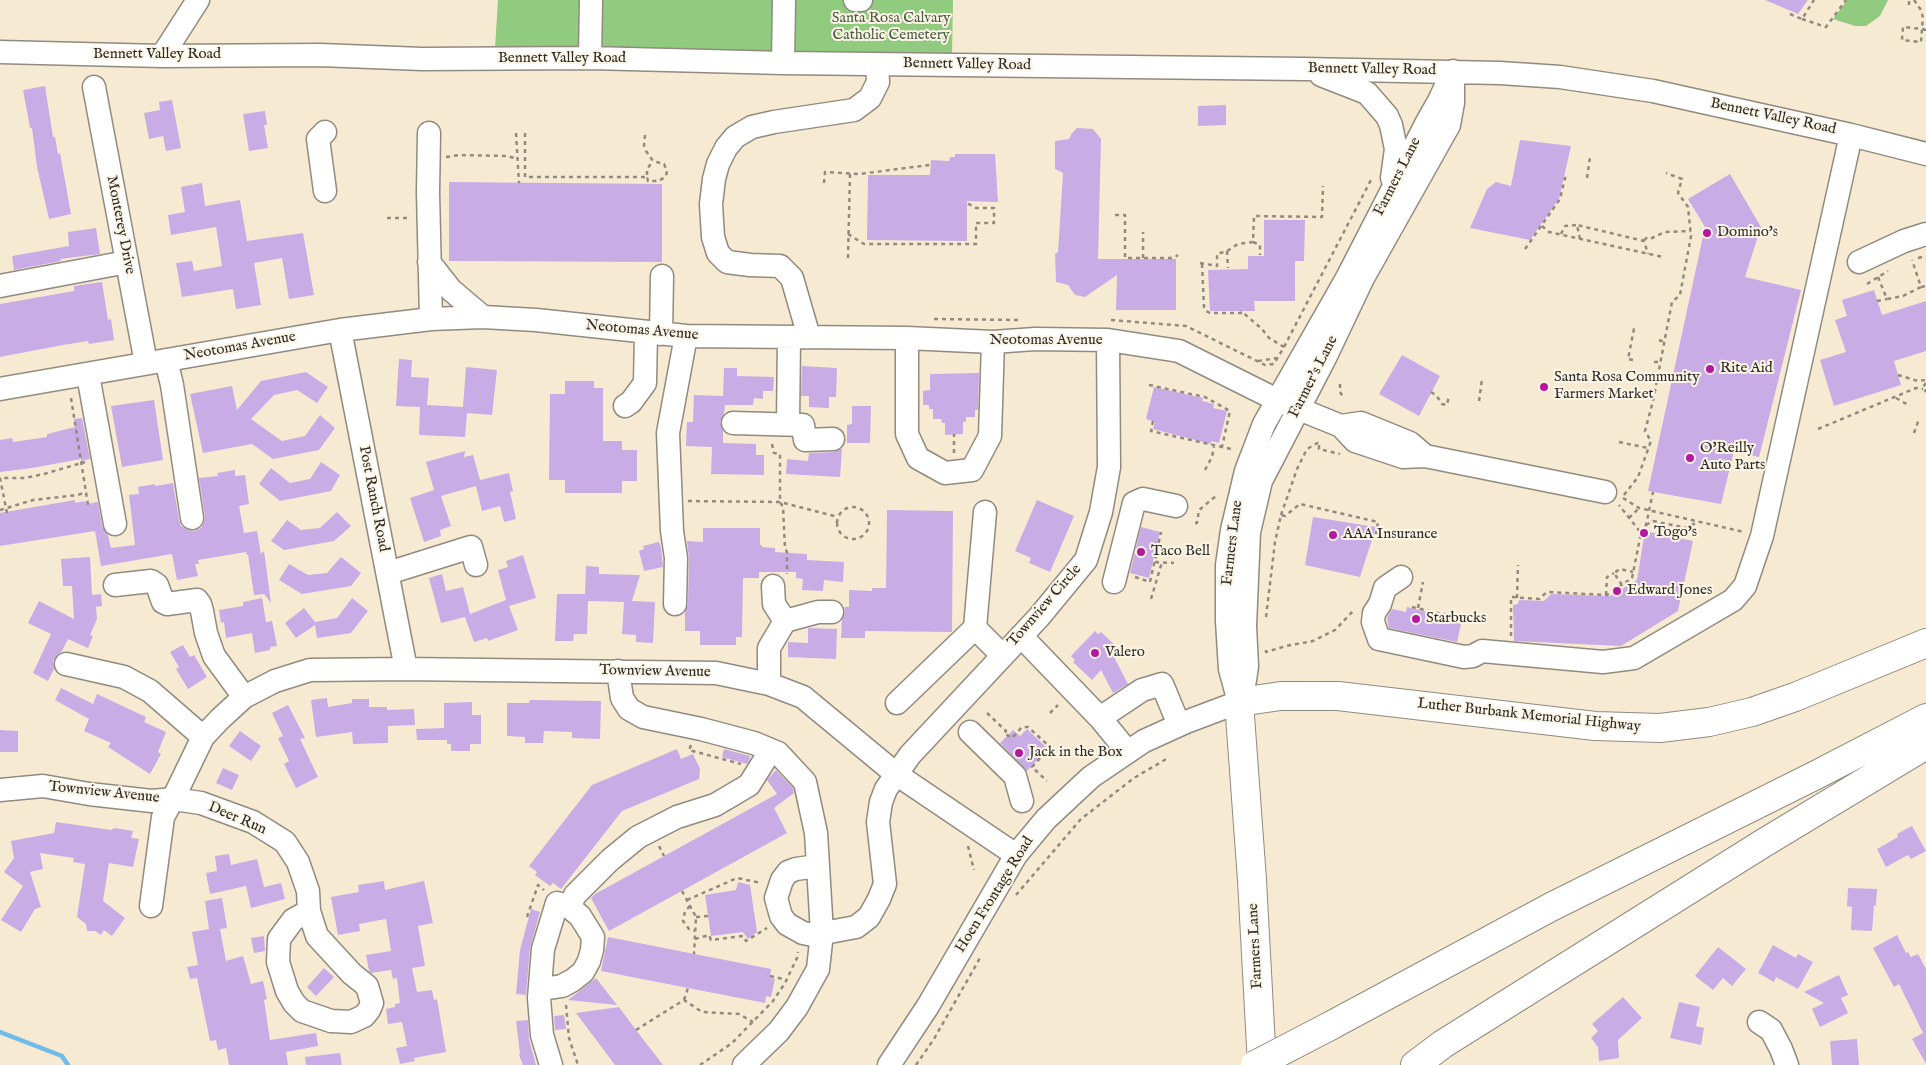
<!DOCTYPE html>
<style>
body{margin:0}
canvas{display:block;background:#f7ead3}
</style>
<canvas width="1926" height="1065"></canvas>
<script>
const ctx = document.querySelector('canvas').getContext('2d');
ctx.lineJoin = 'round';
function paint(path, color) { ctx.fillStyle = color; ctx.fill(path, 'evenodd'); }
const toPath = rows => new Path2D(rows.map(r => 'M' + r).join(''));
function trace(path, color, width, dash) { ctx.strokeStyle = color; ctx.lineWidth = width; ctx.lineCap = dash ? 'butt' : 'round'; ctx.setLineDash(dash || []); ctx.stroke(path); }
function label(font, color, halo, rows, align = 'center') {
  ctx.font = font + ' "IM FELL English",serif'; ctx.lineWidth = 4; ctx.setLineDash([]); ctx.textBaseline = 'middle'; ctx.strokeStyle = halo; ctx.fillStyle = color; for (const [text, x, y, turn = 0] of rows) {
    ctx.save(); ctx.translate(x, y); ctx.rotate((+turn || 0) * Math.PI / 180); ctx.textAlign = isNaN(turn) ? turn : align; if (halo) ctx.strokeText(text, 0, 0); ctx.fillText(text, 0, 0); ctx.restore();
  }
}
const green = toPath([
 [498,0,953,0,952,56,495,49],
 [1847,0,1888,0,1880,16,1866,26,1855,26,1833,19]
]);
const stream = toPath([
 [0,1032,62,1056,68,1065]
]);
const building = toPath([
 [1765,0,1808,0,1798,14],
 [45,86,53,137,55,137,58,154,60,153,71,214,49,219,37,167,32,128,30,128,23,90],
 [172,100,181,148,166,151,163,136,149,139,144,113,160,110,159,102],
 [1226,105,1226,125,1198,126,1198,106],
 [265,111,267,125,264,125,268,148,249,151,243,114],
 [1077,128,1093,129,1101,139,1098,259,1176,259,1176,310,1116,310,1117,275,1085,297,1075,295,1068,285,1056,282,1055,254,1058,252,1063,173,1055,169,1055,141,1069,139,1072,133],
 [1520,140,1571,146,1559,199,1530,240,1470,228,1487,189,1496,182,1511,186],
 [955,154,995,154,998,202,967,201,967,241,867,240,868,175,930,175,931,160,949,161,950,157,955,157],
 [1730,174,1761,227,1745,277,1801,290,1759,457,1734,451,1721,504,1648,491,1705,227,1688,199],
 [449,182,662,184,662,262,449,261],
 [202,183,205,206,240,200,247,241,303,233,314,295,289,299,282,258,254,263,261,305,236,309,233,289,182,297,176,263,192,261,194,271,222,266,216,227,171,235,168,215,185,212,181,187],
 [1264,220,1305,220,1304,261,1295,261,1295,301,1254,301,1255,311,1210,311,1208,270,1248,269,1248,256,1264,256],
 [96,228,100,254,60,259,61,261,14,270,12,256,69,246,68,232],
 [102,282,108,320,111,319,114,340,89,344,88,341,63,345,0,357,0,304,74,291,74,286],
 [1874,290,1882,315,1926,301,1926,351,1894,361,1901,385,1834,406,1820,360,1846,352,1835,320,1847,316,1842,300],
 [1402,355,1440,376,1419,416,1379,394],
 [399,359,412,360,411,377,429,378,427,405,463,407,466,367,497,370,492,415,467,413,465,437,419,435,420,407,396,406],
 [802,366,837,368,836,397,829,397,829,408,809,407,809,396,801,396],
 [724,368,737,368,737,376,774,377,773,391,763,391,763,399,754,398,753,405,725,405,724,414,720,422,723,431,723,443,756,444,756,455,764,455,764,475,711,474,712,447,686,446,687,422,693,422,694,395,723,396],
 [306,372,328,387,317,403,297,390,274,395,251,419,282,441,305,436,320,415,335,428,319,450,273,459,252,444,203,453,190,394,232,386,237,410,261,381],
 [979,373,978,410,975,410,975,417,966,417,966,422,963,422,963,434,945,435,945,423,942,423,941,419,933,419,933,409,929,409,929,405,923,405,923,391,930,390,930,374],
 [565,381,594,381,594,388,603,388,603,441,622,441,622,450,637,450,637,481,622,481,622,493,565,493,565,480,549,480,550,394,565,394],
 [1154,387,1203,398,1202,401,1214,404,1213,408,1227,411,1219,443,1211,441,1211,444,1153,429,1155,422,1146,419],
 [154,400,163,460,122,467,111,406],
 [852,406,871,406,870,443,847,443,847,425,852,424],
 [82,418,90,459,81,461,81,459,32,468,0,472,0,440,12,438,13,442,47,437,47,434,75,427,74,419],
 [842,449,840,477,786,474,787,459,808,461,809,453,833,452],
 [465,451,464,457,473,455,480,480,509,473,513,491,510,492,516,519,504,522,500,506,482,511,476,486,441,496,451,526,440,530,441,536,424,542,410,498,434,490,426,462],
 [321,462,340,475,331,491,280,501,259,484,271,468,290,483,310,479],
 [235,470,235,476,245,475,249,504,239,506,244,533,257,531,261,554,264,551,271,603,264,594,254,595,248,555,247,555,246,552,198,560,199,564,195,564,198,576,177,580,172,554,101,566,95,531,0,546,0,513,75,500,75,503,85,501,86,504,98,502,102,526,108,535,111,548,135,545,129,495,139,494,138,487,155,484,155,486,173,483,179,520,181,526,188,530,194,531,201,528,204,522,205,517,199,478,218,476,217,473],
 [1037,500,1074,516,1050,572,1029,563,1031,558,1015,551],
 [887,510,953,511,952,632,865,631,865,638,841,638,842,620,845,612,844,607,849,607,849,590,872,591,872,588,886,588],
 [337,512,351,526,334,541,284,550,271,541,287,520,301,530,320,528],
 [1313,517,1376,527,1360,577,1305,565],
 [1141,527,1160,532,1149,578,1130,573],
 [703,528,760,528,760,545,762,545,762,547,775,548,775,552,807,554,807,560,844,562,843,582,824,580,823,591,802,590,803,579,796,578,796,572,759,572,759,578,743,578,742,637,736,637,736,645,700,645,700,631,685,631,685,612,688,604,689,558,687,541,703,542],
 [1645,531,1693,541,1678,611,1621,646,1514,641,1513,605,1518,604,1519,600,1544,601,1551,594,1610,596,1637,580],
 [659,542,661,548,663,567,644,571,639,551,644,549,643,546],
 [523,555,536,598,509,606,518,630,488,641,487,638,474,642,465,617,441,623,429,578,442,574,446,591,463,587,470,614,506,600,498,570,508,567,506,561],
 [90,557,92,595,101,594,102,606,96,607,97,619,90,635,93,636,88,648,68,639,62,651,57,655,53,661,54,669,48,681,33,673,51,634,28,623,39,601,74,619,72,586,63,586,61,559],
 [341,557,361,573,351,586,302,594,279,580,289,564,308,575,327,573],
 [586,566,599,567,599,574,640,575,632,601,655,602,653,643,636,642,636,635,622,634,624,602,588,601,587,634,574,634,573,641,555,641,557,594,585,594],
 [262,598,266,622,272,621,277,646,270,647,270,650,255,653,252,633,226,638,224,622,221,623,219,610,243,606,243,602],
 [352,598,368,611,351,633,317,638,315,625,296,638,285,623,304,608,315,622,337,618],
 [1407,607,1435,614,1435,618,1461,624,1457,642,1389,628,1387,618,1392,609,1406,612],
 [808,628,837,629,836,659,788,657,788,642,808,643],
 [1095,631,1098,634,1101,632,1120,650,1114,657,1128,684,1113,693,1101,670,1092,680,1073,662,1075,660,1071,656],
 [183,645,190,657,194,655,207,677,188,689,176,669,179,667,170,652],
 [61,688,93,704,97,694,146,717,144,722,166,732,158,752,161,754,150,774,108,747,111,743,84,731,89,719,55,700],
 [327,698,328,707,352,703,352,699,369,699,369,707,387,707,387,710,414,709,415,725,388,726,388,743,353,744,352,732,316,737,311,700],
 [530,700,601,701,600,739,572,738,572,732,544,731,543,743,525,743,525,737,507,736,507,703,529,703],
 [472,702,472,715,481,715,481,744,470,744,470,751,451,751,451,744,447,744,447,740,417,740,416,729,444,728,444,703],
 [288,705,305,738,300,739,318,777,296,788,284,764,289,761,278,738,283,736,272,713],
 [1027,729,1046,747,1039,755,1040,757,1027,771,1000,743,1013,730,1020,736],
 [0,730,18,731,18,752,0,752],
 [240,731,261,746,251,761,229,746],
 [677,749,681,759,693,754,700,769,699,779,622,811,561,889,553,883,550,886,535,875,537,872,529,866,592,785],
 [724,749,750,756,749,761,747,764,722,757],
 [223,768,239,775,232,790,216,783],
 [776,770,793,788,794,793,774,808,787,833,609,931,591,898,595,894,777,794,767,780],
 [56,822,111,830,115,828,133,831,131,838,139,839,133,867,109,863,103,901,125,918,112,936,104,930,101,935,95,931,87,931,86,924,77,917,85,864,73,862,74,858,40,853,43,869,30,872,41,907,35,909,21,932,1,920,23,886,4,872,14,858,11,841,54,833],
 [1912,826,1926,851,1911,859,1908,855,1886,867,1877,849,1898,837,1897,834],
 [229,854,231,865,257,859,264,887,281,883,285,899,251,908,246,886,210,894,206,873,217,871,215,856],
 [384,881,385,890,424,881,433,923,418,926,425,966,412,968,417,992,432,990,434,1000,437,999,446,1052,414,1058,415,1061,400,1064,396,1048,407,1046,402,1022,388,1024,386,1009,395,1007,395,1004,400,1003,397,978,393,979,391,970,371,973,369,971,366,955,391,951,386,919,359,924,360,931,338,935,331,897,359,892,358,885],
 [738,882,750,885,757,932,748,939,743,932,711,936,705,895,736,890],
 [1848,888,1877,889,1876,906,1874,905,1872,931,1851,930,1852,907,1847,906],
 [222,898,227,928,220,929,226,961,243,956,251,984,263,981,267,999,264,1000,270,1040,316,1033,318,1046,286,1052,288,1065,229,1065,226,1048,218,1050,216,1040,210,1041,197,978,190,979,187,967,198,965,192,932,209,929,205,901],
 [531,909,540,912,530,948,526,995,516,994,520,950],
 [1897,935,1906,953,1908,952,1911,957,1918,954,1926,969,1926,1064,1912,1039,1923,1033,1899,984,1894,987,1873,948],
 [264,936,265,951,254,953,251,938],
 [608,937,771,969,770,978,775,979,771,997,766,996,765,1003,601,971],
 [1773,945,1796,958,1798,954,1813,962,1798,989,1776,977,1774,982,1758,973],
 [1718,947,1746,969,1732,986,1723,978,1713,990,1695,976],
 [324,968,334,977,316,996,307,987],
 [1839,975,1848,995,1841,998,1848,1013,1820,1027,1812,1009,1824,1003,1804,992],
 [596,978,617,1005,568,1000,581,990],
 [1623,997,1642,1018,1618,1040,1619,1058,1599,1061,1598,1047,1591,1038,1598,1031,1592,1024],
 [1679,1002,1700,1007,1696,1026,1704,1028,1701,1045,1670,1038],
 [619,1007,636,1030,663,1065,615,1065,576,1013],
 [564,1015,566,1029,555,1030,554,1016],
 [528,1020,529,1039,536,1065,523,1065,519,1055,520,1054,516,1021],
 [1857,1039,1859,1065,1832,1065,1830,1041],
 [340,1053,342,1065,306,1065,305,1057]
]);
const path = toPath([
 [1914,0,1921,10,1923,18,1922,27,1922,29,1921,42,1902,40,1903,27,1922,29,1926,30],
 [1909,5,1909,0],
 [1790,14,1802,19,1814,0],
 [1802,19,1826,27,1846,0],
 [516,133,519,183],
 [525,133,525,177,647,177,647,169,653,161],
 [645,135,644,146,646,151,653,161,664,164,667,171,666,176,659,181,648,181,647,177],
 [446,157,459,155,507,156,518,159],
 [1587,178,1590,157],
 [824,183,825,172,859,174,930,165],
 [1115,215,1125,215,1125,258,1173,258,1178,255],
 [387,218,411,218],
 [1542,226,1549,232,1663,257],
 [848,234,864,244,976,244,976,223,994,223,994,208,976,208,967,203],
 [1561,234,1565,226,1577,225],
 [1580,239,1577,225,1644,241,1648,254],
 [1644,240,1648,237,1652,238,1665,232,1691,231],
 [1253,242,1260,245,1260,255],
 [1525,249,1560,199,1565,178,1568,178],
 [1227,251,1228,268],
 [848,258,850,174],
 [1143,258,1143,232],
 [1918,258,1926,256],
 [1200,263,1217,266,1217,254,1227,251,1238,244,1253,242,1254,216,1322,217,1323,186],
 [1202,264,1204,307,1206,311,1210,313,1242,313],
 [1878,277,1887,299,1903,296,1921,287,1912,260],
 [1867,284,1888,271],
 [1921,287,1926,286],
 [1877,301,1887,299],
 [934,319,1018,320],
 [1111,320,1186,326,1265,365,1274,364,1284,347,1269,338,1262,329,1241,311],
 [1659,340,1664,342],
 [1284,347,1372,178],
 [1633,360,1628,359,1634,329,1637,330],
 [1258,361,1277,358],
 [1654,362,1660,362],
 [1898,375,1918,381,1926,380],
 [1926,383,1923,387,1926,392],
 [1340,384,1340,392,1343,397],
 [1149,385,1205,397,1230,411,1222,447],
 [1431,392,1436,395,1442,404,1447,405,1449,395],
 [71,398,88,505],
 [1896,398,1910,406],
 [1479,401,1482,379],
 [1153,421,1151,431,1231,449],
 [1818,429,1916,388,1923,389],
 [1914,433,1919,419],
 [1619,442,1648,448],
 [772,444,774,453,780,454,780,502,783,507,785,548,787,552,787,574],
 [954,453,954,434],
 [1205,470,1212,457,1214,447],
 [1624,495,1638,477,1651,441,1645,431,1653,401,1672,302,1680,295,1691,236,1688,207,1678,193,1682,179,1666,173],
 [1623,498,1639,508,1744,532],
 [688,501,780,502,838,517],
 '837 523a16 16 0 1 1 32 0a16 16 0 1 1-32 0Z',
 [0,510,33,500,78,495,86,492],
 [7,513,0,478,25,478,44,474,85,462],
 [1281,515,1297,469,1307,449,1319,442,1319,449,1340,454],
 [1629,518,1639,508],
 [1195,523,1197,523,1199,510,1216,496],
 [1646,525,1653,521,1687,528,1697,522],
 [1641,533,1646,525,1653,492],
 [1155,562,1174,563],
 [1135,577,1150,582,1161,532],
 [1622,585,1614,573,1620,569,1633,572],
 [1606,595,1607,577,1614,573],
 [1517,598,1518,565],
 [1151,599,1162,562],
 [1412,607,1481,623],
 [1418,608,1423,582],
 [1266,617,1275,542,1281,515,1285,516,1300,504,1378,522,1376,533,1399,536],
 [1511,636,1511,597,1539,599,1547,592,1607,595,1632,578,1641,533,1619,505],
 [1266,650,1266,652,1286,646,1313,641,1335,630,1355,609],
 [987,713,1006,731,1004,733,1012,738,1022,727,1028,727,1050,747,1032,767,1047,781],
 [1050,713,1058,705],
 [691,745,689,750,741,764],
 [659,846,664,856],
 [968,846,974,870],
 [682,891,696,917,694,954],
 [1016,895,1081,819,1134,778,1168,758],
 [687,900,737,878,761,883],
 [690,906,685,911,683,921,689,929,695,931],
 [527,917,538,885,544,890],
 [696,917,708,916],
 [695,939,709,935,711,940,743,936,746,941,767,928],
 [770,976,787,980],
 [684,1000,688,988],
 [566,1005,569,1038,578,1065],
 [636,1030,684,1000,702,1012,739,1014,753,1022],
 [700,1065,732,1043,773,1001,785,983,797,958,798,952],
 [916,1065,934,1039,980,958]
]);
const minor = toPath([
 [855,0,861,0],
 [0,52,162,56,320,55,422,59,590,58,783,63,1304,69,1500,73,1560,77,1653,91,1851,135,1926,154],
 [162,56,198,0],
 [590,58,591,0],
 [783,63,784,0],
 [1321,75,1367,93,1387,116,1391,125,1396,149,1392,178],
 [94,87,146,363],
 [325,132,318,139,325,191],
 [429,133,428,192,431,319],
 [429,262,451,290,483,317],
 [1859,262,1904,241,1926,234],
 [0,286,127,262],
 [340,330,406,669],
 [661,334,662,276],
 [809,337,792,278,780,266,750,265,727,262,718,253,713,237,711,204,714,179,718,164,726,148,735,137,752,127,774,122,854,110,870,98,878,82,877,64],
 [907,338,907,434,918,458,945,473,972,470,990,436,993,342],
 [166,360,172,385,192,518],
 [88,375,115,524],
 [0,389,340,330,431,319,483,317,536,320,686,336,907,338,993,342,1035,339,1108,340,1179,351,1277,400,1341,426,1355,441,1403,457,1425,456,1605,492],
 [625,406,631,402,645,383,646,332],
 [733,423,803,425,805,440,833,439],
 [788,424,789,338],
 [1341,426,1361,423,1410,443,1424,455],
 [388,573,471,547,476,565],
 [1401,577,1385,588,1380,604,1374,613,1373,622,1379,639,1464,657,1473,656,1482,651,1603,662,1634,658,1733,600,1745,586,1762,536,1851,135],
 [1114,582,1134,503,1143,499,1176,506],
 [115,585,151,581,157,585,163,602,167,604,197,600,200,604,202,611,206,633,214,656,244,697],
 [773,586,774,604,785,621],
 [675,604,676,558,672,531,668,433,686,336],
 [975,628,985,512],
 [1021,636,1100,718,1128,752],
 [66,664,124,677,150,691,203,737],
 [618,671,622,698,629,709,643,717,701,729,754,743,778,753,805,782,816,833,822,933,818,969,797,1007,779,1031,744,1065],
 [769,684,769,648,785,621,818,612,832,612],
 [1240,699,1245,680,1247,666,1245,626,1249,532,1261,481,1325,358,1363,278,1449,125,1453,103,1453,80],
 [1239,702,1230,669,1227,621,1227,565,1232,530,1246,471,1264,424,1347,278,1427,122,1439,101,1453,71],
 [897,703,975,628,1002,655],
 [1100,718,1142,690,1162,684,1179,725],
 [970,732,1015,776,1022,801],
 [0,790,43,786,89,794,152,801,173,799,203,737,220,719,244,697,275,681,310,670,406,669,716,673,769,684,803,697,896,774,1016,855],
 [817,866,796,869,788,872,782,880,776,898,781,916,787,924,803,933,813,935,856,927,869,917,879,899,885,884,878,822,881,802,886,789,910,755,1039,617,1086,560,1101,512,1109,467,1108,340],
 [151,906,163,817,173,799,201,803,253,822,285,842,298,862,308,891,309,911,317,936,352,974,367,986,372,1003,369,1010,364,1016,351,1022,331,1021,302,1011,294,1003,287,991,278,962,279,939,293,920,309,911],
 [540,987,549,988,562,986,573,980,583,972,589,961,592,950,593,937,580,916,569,907],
 [1759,1022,1771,1030,1781,1049,1787,1065],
 [551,1065,542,1035,539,998,543,949,557,903,569,907,575,895,610,860,638,837,677,817,715,805,749,785,771,750],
 [889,1065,928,1006,1016,855,1046,819,1091,777,1144,741,1186,722,1239,702]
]);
const major = toPath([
 [1239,702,1252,880,1262,1065]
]);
const highway = toPath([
 [1239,702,1281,696,1338,696,1595,726,1660,728,1709,722,1752,712,1795,697,1926,643],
 [1330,1026,1551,907,1816,775,1926,718],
 [1415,1065,1443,1044,1762,844,1926,745]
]);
const highwayBridge = toPath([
 [1255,1065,1330,1026]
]);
const markers = [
 [1707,233,5,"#b5179e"],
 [1710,369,5,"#b5179e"],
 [1544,387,5,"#b5179e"],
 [1690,458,5,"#b5179e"],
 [1644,533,5,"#b5179e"],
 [1333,535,5,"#b5179e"],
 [1141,552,5,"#b5179e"],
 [1617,591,5,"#b5179e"],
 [1416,619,5,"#b5179e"],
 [1095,653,5,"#b5179e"],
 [1019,753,5,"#b5179e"]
];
const parkNames = [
 ["Santa Rosa Calvary",891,19],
 ["Catholic Cemetery",891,36]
];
const streetNames = [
 ["Bennett Valley Road",157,55],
 ["Bennett Valley Road",562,59],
 ["Bennett Valley Road",967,65,1],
 ["Bennett Valley Road",1372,70,1],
 ["Bennett Valley Road",1773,117,12],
 ["Farmers Lane",1398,177,-63],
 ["Monterey Drive",120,225,79],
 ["Neotomas Avenue",642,331,5],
 ["Neotomas Avenue",1046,341],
 ["Neotomas Avenue",240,347,-10],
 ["Farmer's Lane",1314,377,-63],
 ["Post Ranch Road",373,499,79],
 ["Farmers Lane",1233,543,-83],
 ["Townview Circle",1045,606,-49],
 ["Townview Avenue",655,672,1],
 ["Luther Burbank Memorial Highway",1529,716,6],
 ["Townview Avenue",104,793,6],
 ["Deer Run",237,819,23],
 ["Hoen Frontage Road",995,895,-58],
 ["Farmers Lane",1256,946,-93]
];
const poiNames = [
 ["Domino's",1717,233],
 ["Rite Aid",1720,369],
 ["Santa Rosa Community",1554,378],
 ["Farmers Market",1554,395],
 ["O'Reilly",1700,449],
 ["Auto Parts",1700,466],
 ["Togo's",1654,533],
 ["AAA Insurance",1343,535],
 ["Taco Bell",1151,552],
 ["Edward Jones",1627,591],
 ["Starbucks",1426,619],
 ["Valero",1105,653],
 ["Jack in the Box",1029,753]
];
paint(green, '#90cb7f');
trace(stream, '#6ebce9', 4.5);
paint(building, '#c9ace6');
trace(minor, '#918a7f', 25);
trace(major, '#918a7f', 30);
trace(highway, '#918a7f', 30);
trace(path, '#918a7f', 2.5, [4, 4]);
trace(minor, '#fff', 22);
trace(major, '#fff', 28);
trace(highway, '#fff', 28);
trace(highwayBridge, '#918a7f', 30, []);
trace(highwayBridge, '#fff', 28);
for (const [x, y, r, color] of markers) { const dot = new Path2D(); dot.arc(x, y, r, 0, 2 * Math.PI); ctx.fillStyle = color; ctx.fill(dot); trace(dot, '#fcf5e5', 2); }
label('15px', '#495b44', '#fcf5e5', parkNames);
label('15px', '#2b2b2b', '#fcf5e5', streetNames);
label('15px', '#2b2b2b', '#fcf5e5', poiNames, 'left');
</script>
